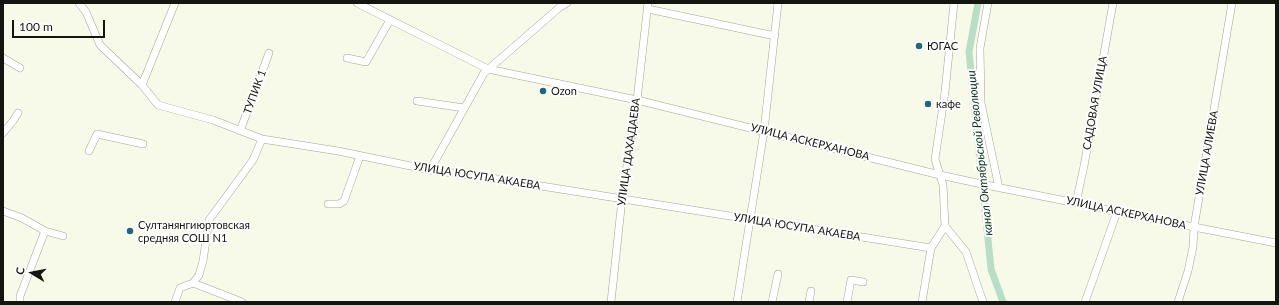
<!DOCTYPE html>
<meta charset="utf-8">
<style>
body{margin:0}
#map{position:relative;width:1279px;height:305px;overflow:hidden;background:#f8fae9;font-family:Lato,sans-serif}
canvas{display:block}
.frame{position:absolute;inset:0;border:4px solid #14150f;pointer-events:none}
.north{position:absolute;left:12px;top:253px;width:40px;height:40px;-webkit-text-stroke:3px #fff;paint-order:stroke;rotate:280deg;font-size:11px;font-weight:700;line-height:16px;text-align:center;color:#14150f}
.north::after{content:'';display:block;margin:auto;width:14px;height:18px;background:#14150f;clip-path:polygon(50% 0,100% 100%,50% 72%,0 100%)}
.scale{position:absolute;left:12px;top:20px;width:93px;height:18px;box-sizing:border-box;border:2px solid #14150f;border-top:0;padding-left:5px;font-size:12px;line-height:14px;white-space:nowrap;color:#14150f;-webkit-text-stroke:3px #fff;paint-order:stroke}
</style>
<div id="map">
<canvas width="1279" height="305"></canvas>
<div class="frame"></div>
<div class="north">С</div>
<div class="scale">100 m</div>
</div>
<script>
const ctx = document.querySelector('canvas').getContext('2d');
ctx.lineJoin = 'round';
const toPath = rows => new Path2D(rows.map(r => 'M' + r).join(''));
function trace(path, color, width, dash) { ctx.strokeStyle = color; ctx.lineWidth = width; ctx.lineCap = dash ? 'butt' : 'round'; ctx.setLineDash(dash || []); ctx.stroke(path); }
function label(font, color, halo, rows, align = 'center') {
  ctx.font = font + ' Lato,sans-serif'; ctx.lineWidth = 4; ctx.setLineDash([]); ctx.textBaseline = 'middle'; ctx.strokeStyle = halo; ctx.fillStyle = color; for (const [text, x, y, turn = 0] of rows) {
    ctx.save(); ctx.translate(x, y); ctx.rotate((+turn || 0) * Math.PI / 180); ctx.textAlign = isNaN(turn) ? turn : align; if (halo) ctx.strokeText(text, 0, 0); ctx.fillText(text, 0, 0); ctx.restore();
  }
}
const canal = toPath([
 [978,3,969,52,991,269,1003,302]
]);
const minor = toPath([
 [79,3,86,12,100,45,142,85,158,105,213,120,262,139,338,151,430,170,491,178,931,248],
 [357,3,488,69,637,100,940,175,991,186,1076,203,1117,212,1276,243],
 [988,3,980,48,981,103,999,188],
 [648,9,775,36],
 [3,58,20,68],
 [347,58,366,62,390,20],
 [142,85,175,3],
 [417,101,464,108],
 [240,131,269,53],
 [3,133,13,121,18,113],
 [89,151,97,134,143,144],
 [430,170,484,73,560,7,567,3],
 [1076,203,1084,166,1113,3],
 [328,204,339,204,344,201,360,156],
 [3,211,22,218,45,231,63,236],
 [945,226,966,252,983,302],
 [193,283,242,302],
 [20,302,20,296,45,231],
 [175,302,180,288,193,283,199,275,203,261,209,220,253,160,262,139],
 [611,302,622,199,637,100,648,3],
 [737,302,764,131,778,3],
 [772,302,778,274],
 [809,302,811,291],
 [847,302,851,280,863,282],
 [922,302,931,248,945,226,943,185,935,159,945,92,954,3],
 [1085,302,1117,212],
 [1178,302,1188,271,1193,247,1194,227,1232,3]
]);
const markers = [
 [919,46,4,"#226678"],
 [543,91,4,"#226678"],
 [928,104,4,"#226678"],
 [130,231,4,"#226678"]
];
const poiNames = [
 ["ЮГАС",927,46],
 ["Ozon",551,91],
 ["кафе",936,104],
 ["Султанянгиюртовская",138,225],
 ["средняя СОШ N1",138,238]
];
const streetNames = [
 ["ТУПИК 1",255,92,-70],
 ["САДОВАЯ УЛИЦА",1095,103,-80],
 ["УЛИЦА АСКЕРХАНОВА",810,142,14],
 ["УЛИЦА ДАХАДАЕВА",629,152,-82],
 ["УЛИЦА АЛИЕВА",1207,153,-80],
 ["УЛИЦА ЮСУПА АКАЕВА",477,176,9],
 ["УЛИЦА АСКЕРХАНОВА",1126,213,12],
 ["УЛИЦА ЮСУПА АКАЕВА",797,227,9]
];
const waterNames = [
 ["канал Октябрьской Революции",980,153,-96]
];
trace(canal, '#badec5', 7);
trace(minor, '#a2a494', 8);
trace(minor, '#fff', 7);
for (const [x, y, r, color] of markers) { const dot = new Path2D(); dot.arc(x, y, r, 0, 2 * Math.PI); ctx.fillStyle = color; ctx.fill(dot); trace(dot, '#fff', 1.5); }
label('11px', '#14150f', '#fff', poiNames, 'left');
label('11px', '#14150f', '#fff', streetNames);
label('italic 12px', '#0a371e', '#fff', waterNames);
</script>
